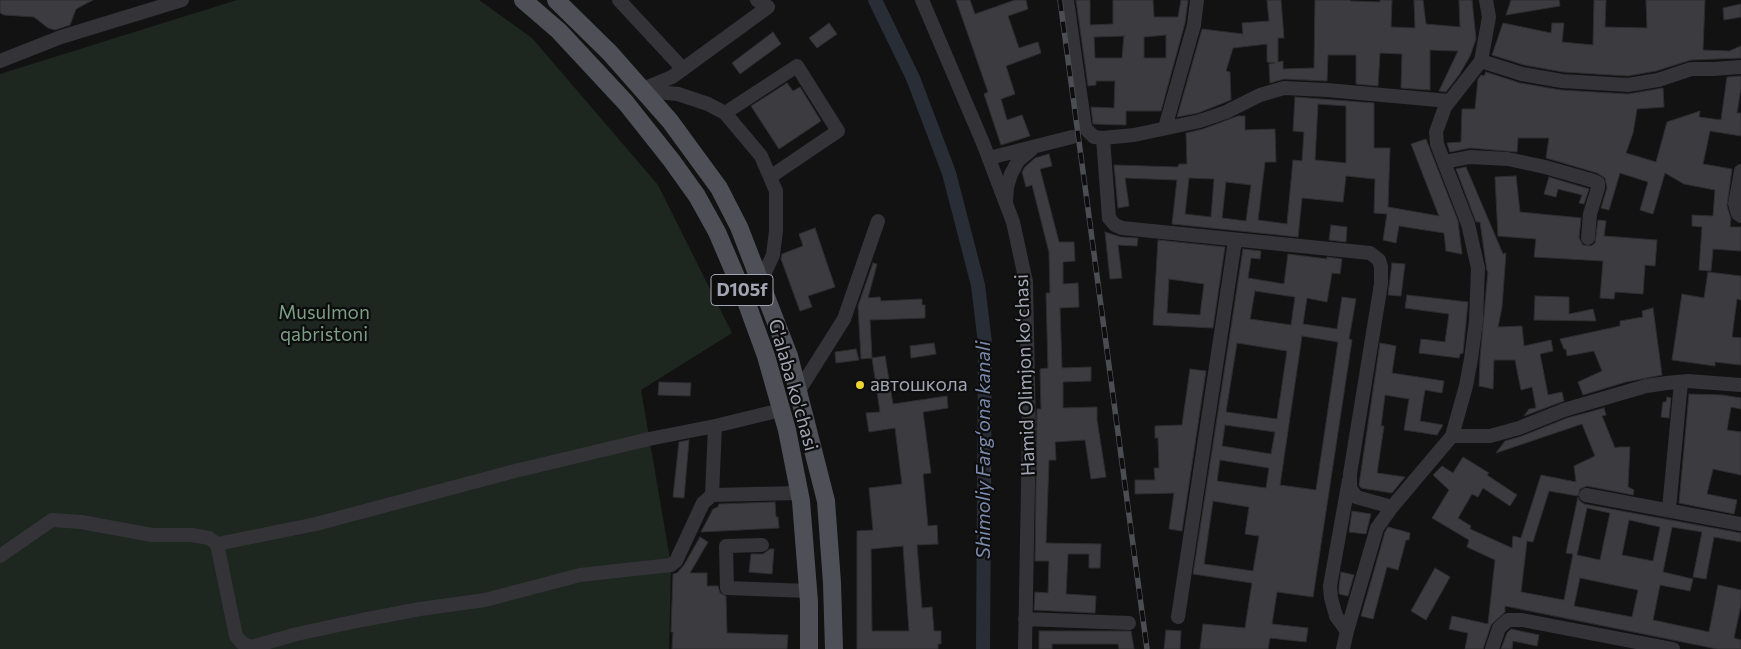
<!DOCTYPE html>
<meta charset="utf-8">
<style>
body{margin:0}
canvas{display:block;background:#121213}
</style>
<canvas width="1741" height="649"></canvas>
<script>
const ctx = document.querySelector('canvas').getContext('2d');
ctx.lineJoin = 'round';
function paint(path, color) { ctx.fillStyle = color; ctx.fill(path, 'evenodd'); }
const toPath = rows => new Path2D(rows.map(r => 'M' + r).join(''));
function trace(path, color, width, dash) { ctx.strokeStyle = color; ctx.lineWidth = width; ctx.lineCap = dash ? 'butt' : 'round'; ctx.setLineDash(dash || []); ctx.stroke(path); }
function label(font, color, halo, rows, align = 'center') {
  ctx.font = font + ' Commissioner,sans-serif'; ctx.lineWidth = 4.5; ctx.setLineDash([]); ctx.textBaseline = 'middle'; ctx.strokeStyle = halo; ctx.fillStyle = color; for (const [text, x, y, turn = 0] of rows) {
    ctx.save(); ctx.translate(x, y); ctx.rotate((+turn || 0) * Math.PI / 180); ctx.textAlign = isNaN(turn) ? turn : align; if (halo) ctx.strokeText(text, 0, 0); ctx.fillText(text, 0, 0); ctx.restore();
  }
}
const green = toPath([
 [237,0,479,0,532,38,658,185,732,333,641,390,671,565,669,649,0,649,0,74]
]);
const canal = toPath([
 [875,0,913,78,949,173,978,285,985,343,983,649]
]);
const building = toPath([
 [0,0,93,0,76,9,70,25,55,30,48,28,34,17,4,15,0,13,0,0],
 [956,0,970,0,975,14,1015,0,1026,0,1028,9,1008,16,1019,48,1038,42,1041,53,1006,66,1015,94,1001,99,1007,120,1022,115,1030,136,1001,145,984,94,988,92,956,0],
 [1076,0,1090,0,1090,25,1113,24,1113,0,1153,0,1154,17,1178,17,1181,0,1188,0,1185,23,1161,111,1126,111,1126,125,1093,124,1091,107,1114,108,1115,81,1096,81,1096,85,1088,86,1076,0],
 [1166,35,1166,58,1144,58,1144,37,1166,35],
 [1124,36,1122,58,1095,58,1094,37,1124,36],
 [1267,0,1281,0,1284,38,1278,38,1278,62,1283,61,1283,69,1314,68,1315,0,1350,0,1350,1,1380,2,1380,0,1392,0,1391,27,1415,28,1414,0,1423,0,1426,24,1460,27,1459,0,1472,0,1476,39,1470,56,1459,75,1446,92,1439,91,1458,51,1430,50,1430,90,1401,88,1402,54,1380,53,1378,86,1356,84,1356,55,1328,55,1327,81,1284,79,1270,83,1269,64,1275,63,1267,62,1267,44,1233,48,1226,71,1230,72,1231,100,1198,113,1177,117,1202,29,1243,34,1242,23,1269,21,1267,0],
 [1511,0,1559,0,1560,6,1506,15,1511,0],
 [1594,0,1606,0,1605,27,1647,28,1646,0,1705,0,1703,50,1729,51,1741,46,1741,58,1691,60,1656,71,1628,76,1563,72,1524,65,1492,55,1503,23,1551,33,1552,23,1564,23,1562,42,1593,45,1594,0],
 [1741,4,1741,17,1724,20,1723,8,1741,4],
 [829,23,837,34,817,48,809,38,829,23],
 [773,32,781,44,740,74,732,63,773,32],
 [1486,72,1520,83,1561,90,1628,94,1663,88,1664,107,1637,109,1633,133,1626,153,1656,162,1667,122,1700,111,1699,117,1721,120,1727,77,1741,76,1741,88,1737,113,1741,113,1741,136,1710,131,1703,164,1732,169,1727,206,1731,219,1730,227,1741,227,1741,251,1713,249,1711,271,1699,270,1702,227,1692,226,1692,215,1713,216,1715,190,1684,184,1665,173,1653,214,1640,210,1648,182,1620,173,1609,210,1601,208,1607,188,1605,178,1597,173,1546,158,1549,138,1518,138,1517,152,1470,148,1450,152,1447,143,1461,142,1462,109,1475,109,1478,79,1481,75,1484,76,1486,72],
 [787,83,793,91,800,87,821,121,779,149,751,106,787,83],
 [1295,97,1374,103,1374,148,1390,148,1388,207,1439,216,1411,144,1426,139,1458,221,1462,254,1446,251,1444,233,1399,226,1396,243,1383,240,1387,214,1374,213,1375,179,1346,176,1343,202,1302,198,1298,237,1172,224,1177,180,1125,178,1129,206,1118,208,1114,165,1178,167,1179,164,1187,164,1186,133,1203,129,1238,116,1245,116,1245,130,1275,129,1276,162,1265,162,1258,220,1287,224,1293,160,1302,161,1304,132,1293,131,1295,97],
 [1318,104,1346,106,1346,163,1315,160,1318,104],
 [1189,178,1214,179,1211,217,1185,214,1189,178],
 [1226,182,1251,185,1246,221,1222,218,1226,182],
 [1049,154,1052,166,1040,169,1059,242,1074,242,1075,261,1063,262,1063,284,1078,283,1079,307,1060,308,1062,368,1091,367,1091,381,1063,382,1063,408,1097,407,1097,420,1106,477,1091,479,1085,440,1055,442,1056,460,1049,460,1046,543,1101,544,1100,568,1089,568,1089,554,1068,554,1066,594,1096,596,1095,613,1034,610,1035,592,1048,593,1049,561,1035,561,1037,409,1041,409,1040,369,1048,368,1046,293,1050,293,1049,252,1032,185,1026,187,1022,172,1025,167,1035,158,1049,154],
 [1466,167,1503,254,1506,253,1502,307,1498,327,1522,326,1524,346,1551,340,1553,351,1540,354,1548,395,1562,392,1564,401,1524,416,1529,409,1536,408,1532,387,1521,390,1515,360,1494,360,1493,389,1479,386,1480,358,1488,271,1487,271,1480,222,1476,222,1456,169,1466,167],
 [1516,176,1520,212,1581,218,1579,238,1583,245,1591,246,1595,243,1598,220,1606,221,1604,236,1657,240,1655,266,1645,265,1643,294,1615,292,1614,299,1600,298,1603,261,1534,257,1536,239,1498,236,1495,177,1516,176],
 [1549,177,1589,189,1584,204,1579,203,1582,195,1558,189,1556,197,1544,194,1549,177],
 [1331,225,1347,227,1346,242,1329,240,1331,225],
 [815,228,835,287,808,296,812,307,800,311,781,259,782,254,803,246,799,234,815,228],
 [1105,232,1121,237,1138,238,1137,246,1118,245,1122,278,1110,279,1105,232],
 [1158,240,1225,247,1213,328,1153,325,1158,240],
 [1169,279,1204,284,1200,315,1167,313,1169,279],
 [1243,249,1261,251,1260,259,1251,258,1248,278,1284,284,1288,254,1327,259,1327,257,1342,259,1340,274,1332,273,1327,302,1307,298,1303,324,1337,329,1342,297,1356,299,1349,339,1352,340,1313,597,1277,592,1272,624,1308,628,1306,642,1270,638,1268,649,1200,649,1203,624,1245,628,1252,583,1193,574,1243,249],
 [1255,291,1295,297,1291,325,1250,319,1255,291],
 [1302,336,1338,342,1316,490,1280,485,1302,336],
 [1237,343,1287,351,1277,419,1226,412,1237,343],
 [1225,425,1275,432,1271,454,1222,446,1225,425],
 [1220,460,1269,468,1266,488,1217,481,1220,460],
 [1213,501,1249,507,1245,534,1259,536,1253,571,1204,564,1213,501],
 [873,263,877,264,868,298,880,297,881,301,922,299,922,305,925,305,925,318,870,320,872,358,861,359,858,306,873,263],
 [1392,263,1405,264,1401,296,1388,295,1392,263],
 [1708,272,1741,276,1741,300,1737,299,1732,337,1741,338,1741,365,1715,362,1715,366,1672,360,1682,294,1704,298,1708,272],
 [1407,295,1468,302,1463,353,1460,354,1459,358,1419,353,1421,339,1445,342,1449,314,1405,308,1407,295],
 [1535,296,1569,297,1569,314,1593,309,1596,321,1534,320,1535,296],
 [1653,308,1662,375,1626,382,1583,395,1578,382,1602,371,1594,351,1567,356,1566,349,1564,349,1560,339,1620,326,1620,321,1643,317,1642,311,1653,308],
 [934,343,936,354,911,358,910,346,934,343],
 [1380,343,1396,346,1392,373,1444,381,1442,393,1425,390,1420,421,1443,425,1437,435,1404,430,1409,399,1385,395,1381,426,1384,426,1377,473,1405,477,1392,493,1361,488,1359,485,1380,343],
 [856,349,859,360,836,363,835,352,856,349],
 [885,356,893,404,947,396,948,408,923,412,931,473,923,474,928,526,937,525,938,544,917,545,922,608,932,607,934,631,941,631,941,644,938,644,938,649,857,649,857,531,873,530,869,488,902,484,895,428,869,432,866,413,880,412,872,358,885,356],
 [903,546,909,631,872,631,871,549,903,546],
 [1190,369,1206,371,1182,531,1169,529,1174,493,1135,494,1135,480,1155,480,1154,468,1159,468,1158,438,1155,438,1155,426,1182,425,1190,369],
 [659,382,691,383,690,396,658,395,659,382],
 [1689,394,1722,395,1741,398,1741,409,1731,407,1727,430,1741,432,1741,475,1713,469,1707,494,1737,500,1734,514,1679,503,1689,394],
 [1667,397,1671,398,1669,418,1661,417,1663,402,1666,402,1667,397],
 [1604,408,1606,415,1602,416,1615,448,1619,447,1630,447,1628,487,1634,490,1633,495,1587,486,1580,489,1578,496,1549,491,1533,542,1527,541,1521,592,1564,600,1573,554,1566,553,1578,497,1580,501,1584,504,1741,533,1741,542,1714,537,1706,579,1693,577,1702,532,1672,527,1663,572,1693,579,1690,591,1660,585,1653,620,1709,632,1718,585,1741,590,1741,605,1734,638,1741,640,1741,649,1717,649,1505,606,1505,612,1491,625,1483,649,1465,649,1468,633,1449,629,1452,616,1488,624,1495,560,1467,547,1469,540,1432,518,1449,490,1433,475,1442,466,1453,473,1463,457,1489,473,1487,475,1517,495,1510,506,1483,488,1478,497,1472,494,1458,518,1471,526,1470,529,1512,548,1513,536,1521,538,1541,475,1576,482,1574,466,1595,456,1582,424,1496,453,1505,441,1522,436,1567,418,1604,408],
 [1587,508,1610,513,1600,560,1577,555,1587,508],
 [1629,520,1660,527,1653,561,1622,555,1629,520],
 [1580,578,1638,590,1632,617,1574,606,1580,578],
 [689,440,684,498,673,497,679,442,689,440],
 [775,502,776,517,778,517,779,528,701,532,713,509,718,507,719,504,775,502],
 [1352,511,1371,514,1366,534,1349,532,1352,511],
 [1388,527,1410,533,1409,540,1406,540,1398,570,1387,567,1373,619,1361,616,1385,532,1388,527],
 [700,537,708,542,690,573,707,573,707,586,718,586,720,593,726,596,727,633,788,635,787,649,672,649,673,632,671,632,673,574,677,573,684,565,700,537],
 [770,549,774,549,772,574,749,572,751,554,763,554,770,549],
 [1435,568,1450,577,1426,620,1411,611,1435,568],
 [1341,572,1354,575,1348,596,1339,594,1339,586,1341,572],
 [1511,629,1539,635,1537,646,1513,641,1512,649,1501,649,1507,633,1511,629],
 [1166,630,1181,631,1180,649,1164,649,1166,630],
 [1039,631,1131,631,1134,649,1119,649,1118,644,1052,644,1052,649,1039,649,1039,631]
]);
const minor = toPath([
 [619,0,683,69],
 [922,0,983,143,1013,222,1026,282,1029,431,1025,649],
 [1067,0,1085,128,1094,137,1103,138],
 [0,61,61,37,182,0],
 [1481,61,1522,74,1562,81,1628,85,1658,80,1691,69,1713,69,1741,67],
 [643,89,672,77,768,7,757,0],
 [645,91,678,94,708,104,725,113,761,156,776,191,776,231,773,255,761,281],
 [725,113,797,66,838,131,770,177],
 [1165,128,1194,25,1197,0],
 [989,158,1072,137],
 [1444,162,1470,157,1508,159,1545,167,1594,181,1598,183,1598,188,1590,214,1588,238],
 [1741,171,1735,204,1738,214,1741,216],
 [1006,201,1007,187,1011,174,1018,161,1032,149],
 [798,392,844,319,878,221],
 [781,410,715,426,712,495,799,493],
 [1452,436,1490,436,1519,428,1564,410,1646,386,1667,383,1688,381,1741,385],
 [1586,495,1741,524],
 [1392,507,1356,497,1350,488,1350,474,1381,284,1381,267,1379,260,1370,253,1122,228,1115,225,1109,218,1103,138,1134,135,1200,121,1226,112,1260,95,1284,88,1327,90,1449,101],
 [1669,509,1681,382],
 [217,544,316,524,515,471,649,439,715,426],
 [762,545,726,546,727,588,808,591],
 [0,556,52,520,81,522,152,535,192,535,209,538,217,544,236,636,242,643,251,647,297,634,362,620,420,609,485,600,580,575,671,565,676,561,703,503,712,495],
 [1178,617,1235,241],
 [1025,619,1129,623],
 [1347,631,1336,616,1331,598,1330,586,1349,480],
 [1343,649,1347,631,1377,528,1392,507,1452,436,1466,386,1471,359,1476,321,1478,268,1468,224,1437,144,1436,132,1445,107,1481,61,1489,17,1486,0],
 [1492,649,1499,628,1508,620,1522,620,1673,649]
]);
const major = toPath([
 [523,0,559,31,626,103,672,161,697,196,717,232,743,293,766,356,787,430,801,501,809,602,809,649],
 [556,0,610,53,670,121,719,188,739,227,789,356,826,501,832,583,834,649]
]);
const rail = toPath([
 [1060,0,1147,649]
]);
const markers = [
 [860,385,5,"#ebd533"]
];
const shields = [
 [742,290,62]
];
const shieldNames = [
 ["D105f",742,290]
];
const parkNames = [
 ["Musulmon",324,313],
 ["qabristoni",324,335]
];
const streetNames = [
 ["Hamid Olimjon koʻchasi",1025,375,-92],
 ["G'alaba ko'chasi",793,385,74]
];
const poiNames = [
 ["автошкола",870,385]
];
const waterNames = [
 ["Shimoliy Fargʻona kanali",983,450,-90]
];
paint(green, '#1e2620');
trace(canal, '#292d36', 14);
paint(building, '#3c3c40');
trace(building, '#2d2c2f', 1);
trace(minor, '#333338', 14);
trace(major, '#4f4f57', 18);
trace(rail, '#4c4c53', 5.5);
trace(rail, '#0d0d0e', 4, [11]);
for (const [x, y, r, color] of markers) { const dot = new Path2D(); dot.arc(x, y, r, 0, 2 * Math.PI); ctx.fillStyle = color; ctx.fill(dot); trace(dot, '#0d0d0e', 2); }
for (const [x, y, w] of shields) { const box = new Path2D(); box.roundRect(x - w / 2, y - 15.5, w, 31, 4); ctx.fillStyle = '#0d0d0e'; ctx.fill(box); trace(box, '#a4a5b4', 1); }
label('bold 18px', '#a4a5b4', null, shieldNames);
label('19px', '#7b9e85', '#0d0d0e', parkNames);
label('19px', '#a4a5b4', '#0d0d0e', streetNames);
label('19px', '#a4a5b4', '#0d0d0e', poiNames, 'left');
label('italic 20px', '#7b8bae', '#0d0d0e', waterNames);
</script>
